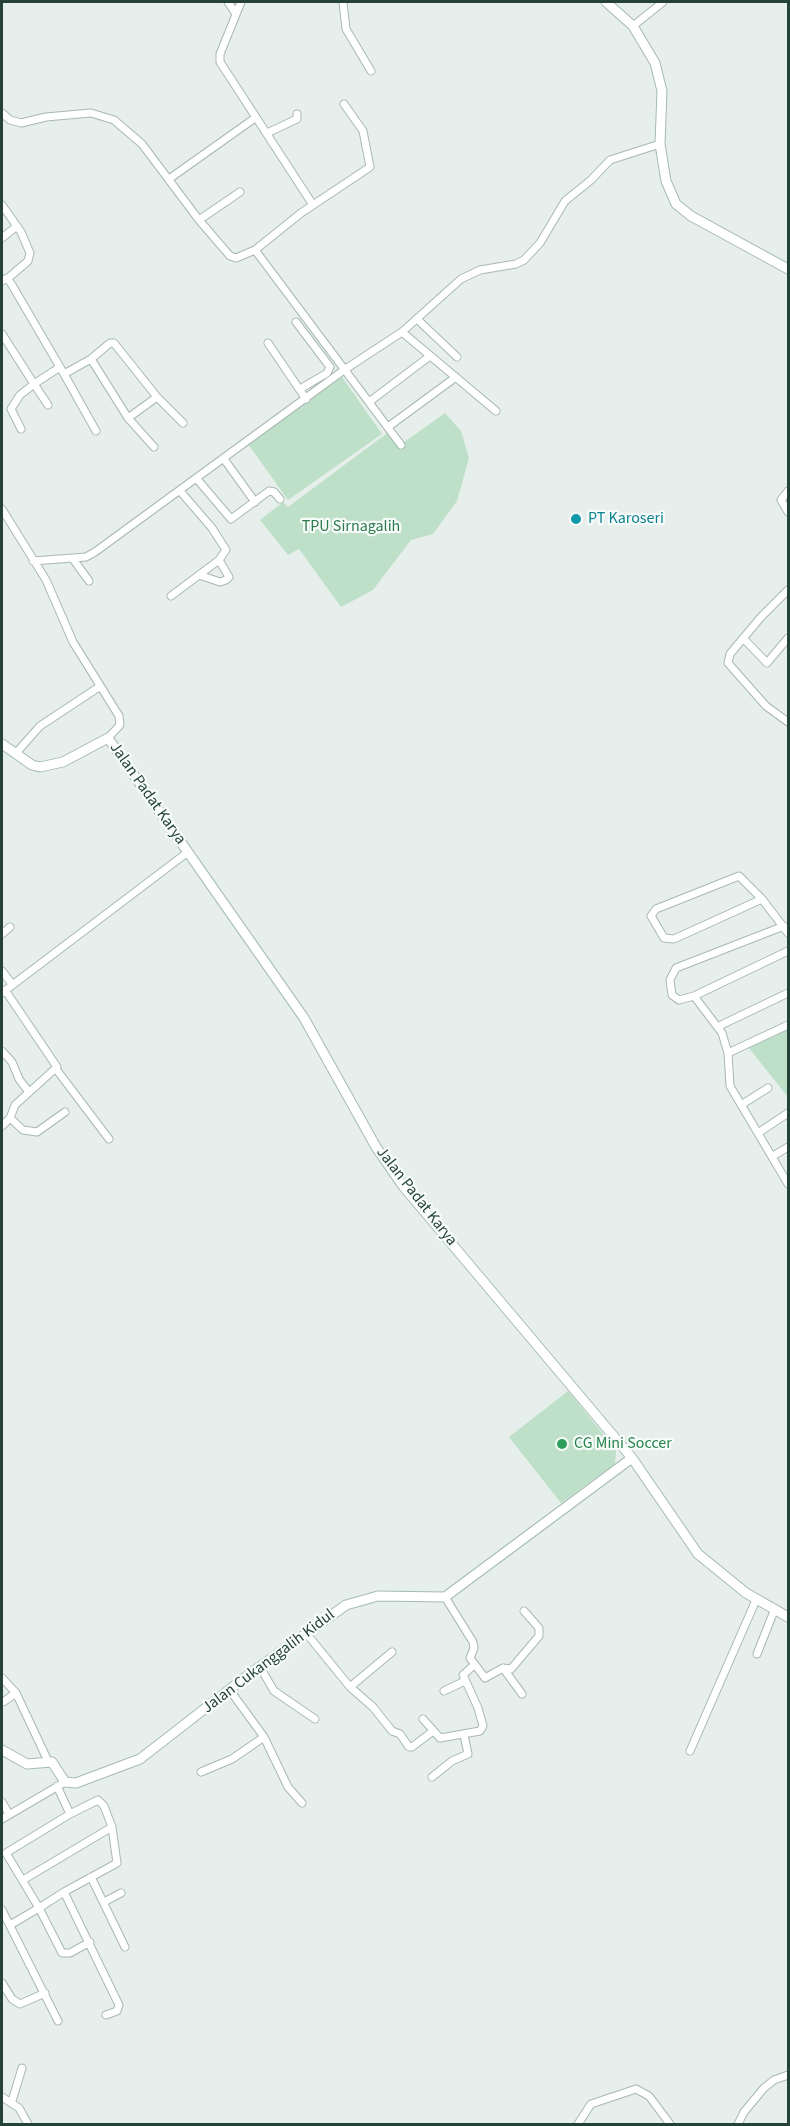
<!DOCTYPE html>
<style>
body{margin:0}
#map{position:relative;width:790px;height:2126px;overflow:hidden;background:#e6efeb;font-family:"Source Sans 3",sans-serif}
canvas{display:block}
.frame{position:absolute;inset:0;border:3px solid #24423a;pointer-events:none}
</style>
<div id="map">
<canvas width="790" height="2126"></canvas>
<div class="frame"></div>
</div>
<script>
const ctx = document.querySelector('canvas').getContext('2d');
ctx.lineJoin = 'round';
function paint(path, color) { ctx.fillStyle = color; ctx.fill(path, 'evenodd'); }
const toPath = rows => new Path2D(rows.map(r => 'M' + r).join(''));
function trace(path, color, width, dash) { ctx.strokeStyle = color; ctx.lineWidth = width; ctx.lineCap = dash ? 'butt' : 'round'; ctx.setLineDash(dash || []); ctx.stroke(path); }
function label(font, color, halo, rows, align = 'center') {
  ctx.font = font + ' "Source Sans 3",sans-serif'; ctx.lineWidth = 4.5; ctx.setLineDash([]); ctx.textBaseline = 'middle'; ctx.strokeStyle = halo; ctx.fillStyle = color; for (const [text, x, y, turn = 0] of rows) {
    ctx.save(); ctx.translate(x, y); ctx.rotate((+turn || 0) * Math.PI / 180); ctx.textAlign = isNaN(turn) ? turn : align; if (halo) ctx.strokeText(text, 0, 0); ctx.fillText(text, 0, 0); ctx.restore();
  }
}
const green = toPath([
 [342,377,382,434,288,500,248,444],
 [445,413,461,431,469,458,457,501,433,534,411,540,373,590,341,607,299,549,288,555,260,520,283,502,288,507,390,431,400,445],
 [788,1028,788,1097,748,1047],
 [568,1391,616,1450,615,1464,561,1503,509,1437]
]);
const street = toPath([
 [228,2,236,14],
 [241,2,220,54,220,62,313,205],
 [343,2,346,29,371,71],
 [633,26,663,2],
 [2,113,10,120,21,123,46,117,91,113,114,120,142,144,199,220,230,256,236,258,255,250,301,213,370,167,363,131,344,104],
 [267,133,297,119,297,114],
 [169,179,255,118],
 [2,205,21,232,30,253,28,261,7,279],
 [199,220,240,192],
 [2,238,17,226],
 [255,250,401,445],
 [2,281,7,278,12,285,64,374,91,359,110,343,114,343,157,397,183,423],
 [418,320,457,357],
 [296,322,330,367,327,373,300,389],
 [402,332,496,411],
 [2,334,34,384,60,367],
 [268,343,306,399],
 [91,359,128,418,157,397],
 [64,374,96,431],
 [369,402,430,356],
 [128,418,154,447],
 [388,427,456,377],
 [21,429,11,409,20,395,34,384,48,405],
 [224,459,255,502],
 [197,479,231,519,269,491,274,492,280,499],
 [788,491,781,500,788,512],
 [2,509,46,580,73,642,119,716,120,725,108,738],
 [73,559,89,581],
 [33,561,86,557,95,552,344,370,402,332,461,279,480,270,516,264,524,260,540,243,565,201,591,180,610,160,660,144],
 [199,575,220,582,226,580,229,577,219,560],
 [788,590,761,617,730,654,728,663,766,706,788,722],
 [171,596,219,560,226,550,212,528,180,491],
 [743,638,767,663,788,638],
 [17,752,40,726,99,687],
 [762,899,674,939,664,938,651,916,656,909,739,876,762,899,788,933],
 [784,926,676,968,670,980,672,995,679,1000,694,996,788,951],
 [2,934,10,927],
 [2,971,12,984],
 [2,993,188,852],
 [694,996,722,1033,728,1053,730,1086,788,1184],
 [719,1026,788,993],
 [2,1051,12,1062,19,1079,28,1091],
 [728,1053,788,1025],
 [56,1069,109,1139],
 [741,1105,768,1088],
 [10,1118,23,1130,37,1132,65,1112],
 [2,1126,10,1118,15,1105,57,1067,5,990],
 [758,1133,788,1113],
 [773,1156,788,1147],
 [445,1597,473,1642,474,1648,470,1658,485,1678,503,1668,511,1669,539,1636,539,1628,524,1611],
 [306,1633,350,1687,373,1707,392,1731,400,1734,409,1747,412,1747,433,1731],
 [757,1654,774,1611],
 [260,1667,274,1691,315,1719],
 [503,1668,522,1694],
 [2,1678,16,1693,48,1761],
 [350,1687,392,1652],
 [229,1689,264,1737,288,1787,302,1803],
 [444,1691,465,1681],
 [3,1702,16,1693],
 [423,1719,440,1738,480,1731,483,1726,478,1708,463,1675,474,1665],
 [690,1751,756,1600],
 [201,1772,232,1759,264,1737],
 [432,1777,452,1761,468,1754,464,1735],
 [57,1786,70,1814],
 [2,1802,9,1814],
 [2,1819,65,1782],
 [91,1877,125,1947],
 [23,1880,112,1827],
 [64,1892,119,2005,117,2011,106,2015],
 [104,1902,121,1893],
 [2,1910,58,2021],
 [10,1925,39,1908,64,1892,117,1863,112,1827,104,1806,98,1800,70,1814,6,1853,39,1908,62,1953,70,1953,90,1942],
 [2,1983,12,1999,20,2004,45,1993],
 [2,2097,19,2108,28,2124],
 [12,2101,22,2068],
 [578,2124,591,2104,636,2089,649,2096,670,2124],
 [738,2124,744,2112,764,2088,774,2080,788,2075]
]);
const secondary = toPath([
 [606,2,633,26,655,63,662,91,660,144,666,181,676,204,691,216,788,269],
 [2,744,32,765,40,767,63,762,108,738,304,1018,376,1147,403,1186,632,1458,698,1554,746,1593,788,1617],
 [2,1750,27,1764,52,1762,65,1782,76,1783,140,1759,243,1679,346,1605,378,1596,445,1597,632,1458]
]);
const markers = [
 [576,519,6,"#0f9aa8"],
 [562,1444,6,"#2e9e5b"]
];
const cultureNames = [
 ["PT Karoseri",588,519]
];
const parkNames = [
 ["TPU Sirnagalih",351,527]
];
const streetNames = [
 ["Jalan Padat Karya",147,794,55],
 ["Jalan Padat Karya",416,1197,52],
 ["Jalan Cukanggalih Kidul",269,1662,-37]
];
const leisureNames = [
 ["CG Mini Soccer",574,1444]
];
paint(green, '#bfe0c8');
trace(street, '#a8b8b2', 9);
trace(secondary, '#a4bbb3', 11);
trace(street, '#fff', 7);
trace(secondary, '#fff', 9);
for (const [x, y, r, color] of markers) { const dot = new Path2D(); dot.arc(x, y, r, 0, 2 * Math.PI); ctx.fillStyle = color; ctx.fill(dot); trace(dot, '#f7fbf9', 2); }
label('16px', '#0d838f', '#f7fbf9', cultureNames, 'left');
label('16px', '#2d7a4b', '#f7fbf9', parkNames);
label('16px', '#24423a', '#f7fbf9', streetNames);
label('16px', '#27864d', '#f7fbf9', leisureNames, 'left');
</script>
